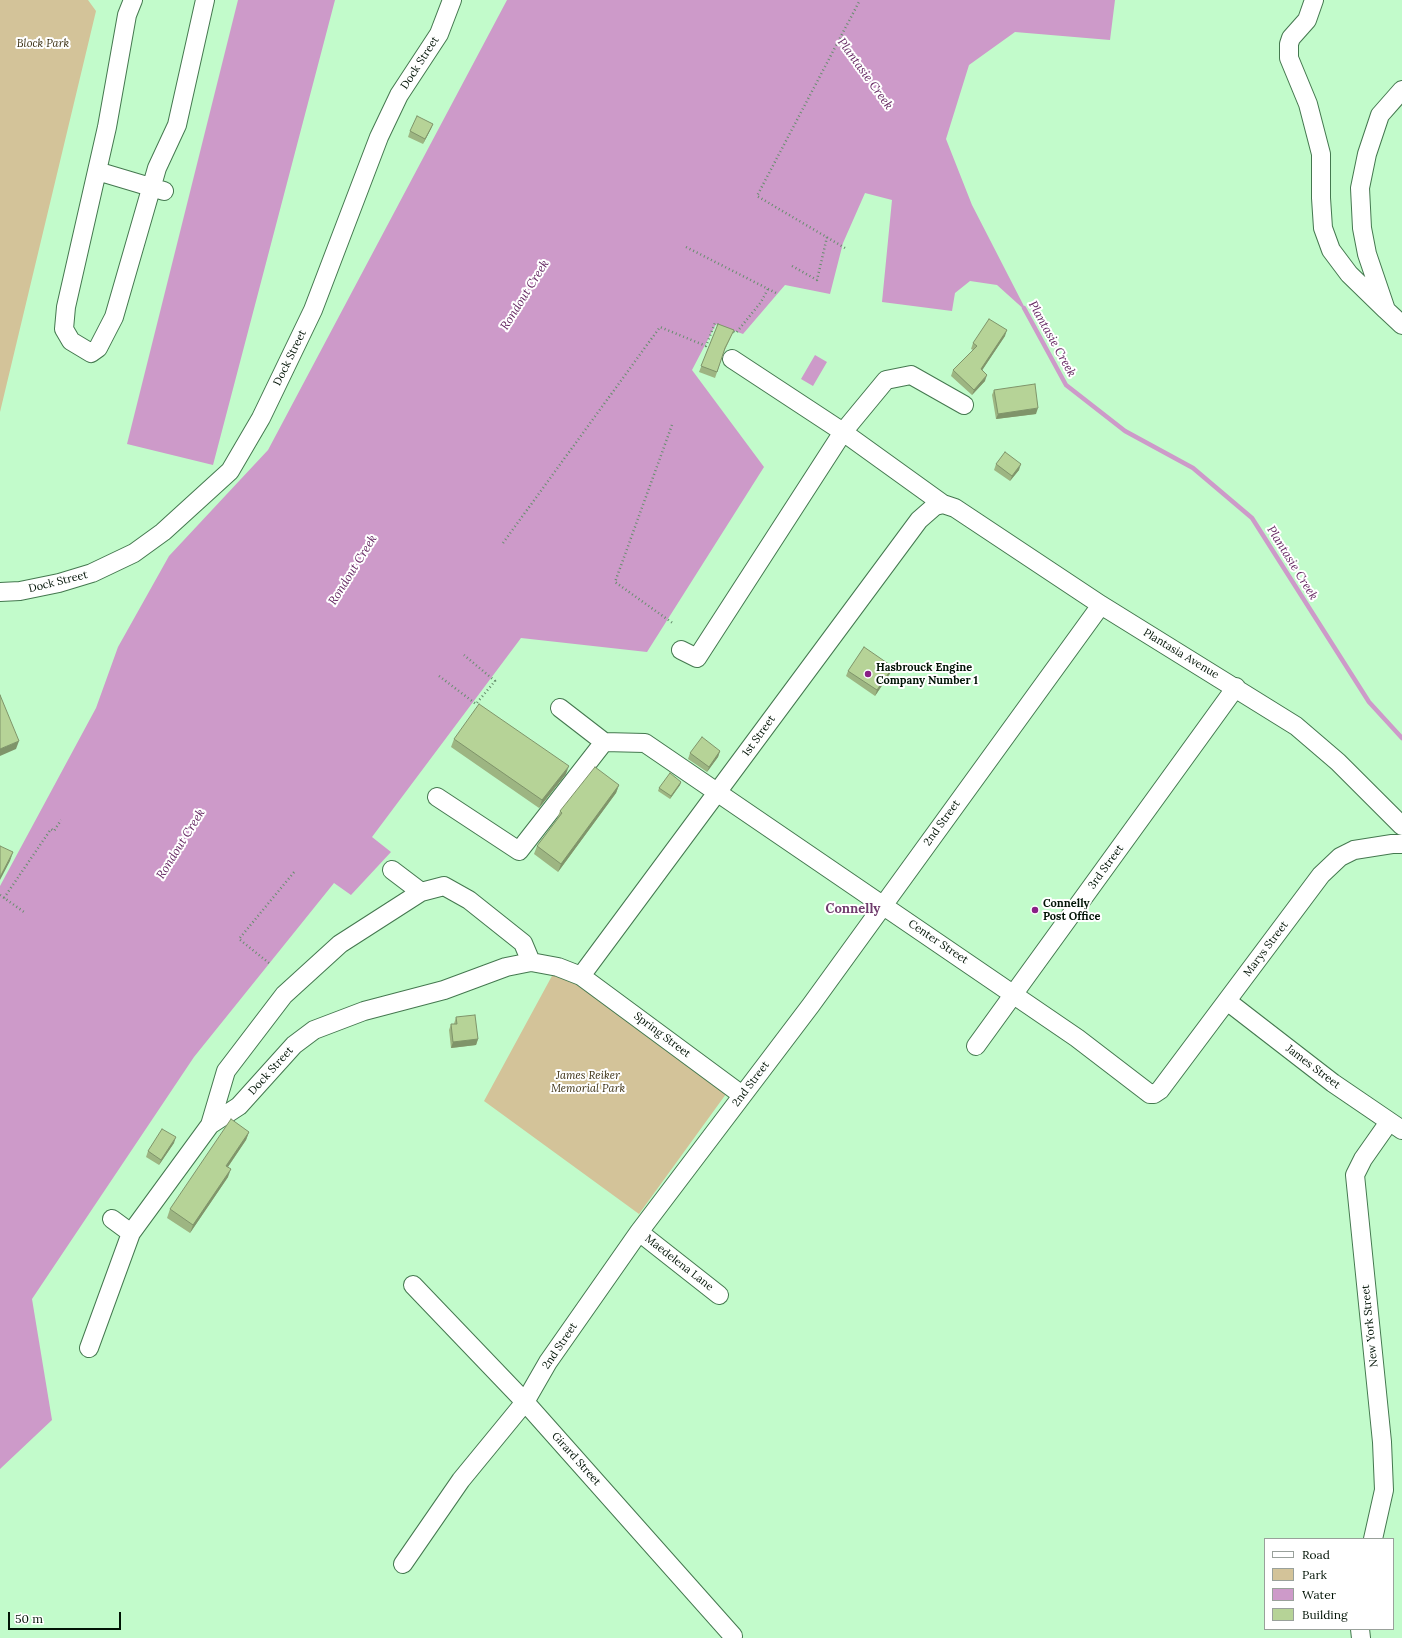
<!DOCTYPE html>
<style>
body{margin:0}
#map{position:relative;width:1402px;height:1638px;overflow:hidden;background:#c2fbcb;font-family:Lora,serif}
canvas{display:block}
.legend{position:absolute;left:1264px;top:1538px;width:130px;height:92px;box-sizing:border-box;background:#fff;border:1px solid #99a19b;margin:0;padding:5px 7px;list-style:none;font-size:12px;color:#011305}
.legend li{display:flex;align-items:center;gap:8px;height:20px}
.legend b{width:20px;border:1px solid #99a19b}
.scale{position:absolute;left:8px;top:1612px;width:113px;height:18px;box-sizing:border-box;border:2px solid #011305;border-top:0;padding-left:5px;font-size:12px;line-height:14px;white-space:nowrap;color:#011305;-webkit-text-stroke:3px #fff;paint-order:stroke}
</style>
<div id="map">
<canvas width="1402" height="1638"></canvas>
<ul class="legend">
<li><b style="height:5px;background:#fff"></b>Road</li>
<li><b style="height:11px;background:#d3c399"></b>Park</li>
<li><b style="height:11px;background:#cd9ac9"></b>Water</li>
<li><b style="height:11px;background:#b6d397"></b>Building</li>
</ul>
<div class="scale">50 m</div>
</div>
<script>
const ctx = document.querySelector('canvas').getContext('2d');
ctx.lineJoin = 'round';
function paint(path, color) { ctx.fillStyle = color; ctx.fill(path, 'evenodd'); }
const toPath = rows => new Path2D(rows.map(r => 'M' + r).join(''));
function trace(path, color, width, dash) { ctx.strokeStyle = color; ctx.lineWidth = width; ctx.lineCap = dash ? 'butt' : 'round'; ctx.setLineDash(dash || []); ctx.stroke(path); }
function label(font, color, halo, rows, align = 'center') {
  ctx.font = font + ' Lora,serif'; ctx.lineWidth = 4; ctx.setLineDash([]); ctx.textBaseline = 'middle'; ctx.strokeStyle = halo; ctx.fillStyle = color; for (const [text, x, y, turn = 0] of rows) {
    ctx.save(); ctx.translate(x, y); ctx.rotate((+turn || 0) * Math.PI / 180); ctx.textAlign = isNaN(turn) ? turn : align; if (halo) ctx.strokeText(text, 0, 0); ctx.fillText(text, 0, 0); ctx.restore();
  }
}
const green = toPath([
 [0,0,88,0,96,11,0,412],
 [553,974,583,983,726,1094,639,1214,484,1101]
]);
const water = toPath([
 [238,0,335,0,213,465,127,444],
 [507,0,1115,0,1110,40,1015,32,969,65,946,139,972,205,1027,312,997,285,970,281,955,293,952,311,882,302,892,200,865,193,843,243,830,294,785,285,743,334,716,324,692,370,764,467,647,652,521,638,372,837,391,852,351,895,334,883,194,1057,32,1299,52,1420,0,1469,0,886,96,708,118,647,169,556,268,450],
 [815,355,827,362,813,386,801,379]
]);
const stream = toPath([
 [1024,308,1066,385,1125,431,1193,468,1252,518,1369,702,1402,738]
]);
const path = toPath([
 [686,247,778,294],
 [845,248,757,196,860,0],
 [792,266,817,280,827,237],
 [730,330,736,333,761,302,768,289],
 [672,425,615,582,674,624],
 [503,543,660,327,706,346,715,323,720,326],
 [439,676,476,704,495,681,464,655],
 [0,895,24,912],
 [4,898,51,829,54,831,61,820],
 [269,963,239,939,295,871]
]);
const minor = toPath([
 [133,0,127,15,107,127,66,307,64,329,71,341,91,353,98,348,114,317,157,168,177,125,205,0],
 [1314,0,1307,20,1291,38,1289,44,1289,58,1308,104,1321,154,1321,198,1323,228,1331,250,1349,274,1386,310],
 [1402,90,1380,115,1367,154,1360,188,1362,228,1367,254,1386,310,1402,325],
 [97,171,164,191],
 [732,359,843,432,886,380,911,375,964,405],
 [0,592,20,591,59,583,92,573,134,553,163,532,230,471,261,418,313,310,379,137,399,95,439,34,452,0],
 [681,650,697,658,843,432,943,504,955,508,1101,605,1296,726,1338,762,1402,826],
 [560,708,604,742,645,743,1077,1038,1150,1094,1154,1094,1160,1090,1321,875,1340,857,1354,850,1392,844,1402,844],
 [437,797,519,851,604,742],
 [392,870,421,892],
 [581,976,919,520,935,506,943,504],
 [1227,1001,1333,1083,1402,1130],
 [976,1046,1236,687],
 [210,1125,226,1071,284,995,340,944,421,892,444,886,469,900,523,943,531,962],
 [112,1219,131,1233],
 [639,1232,719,1295],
 [413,1285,525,1402,733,1636],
 [89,1348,131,1233,210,1125,239,1106,294,1045,314,1030,364,1011,444,990,506,967,531,962,558,967,581,976,742,1095],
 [1373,1539,1384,1490,1382,1442,1355,1175,1363,1159,1389,1122],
 [403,1564,461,1480,525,1402,548,1362,639,1232,811,1005,1101,605],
 [1360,1629,1361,1638]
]);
const wall = toPath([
 [433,124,423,144,408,137,410,131],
 [718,324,734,330,724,352,715,378,699,372],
 [1005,336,982,370,985,381,972,395,951,376,953,370,973,350,971,349,973,343],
 [994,390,1036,414,996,419,992,395],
 [996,464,1019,470,1010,481,994,470],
 [848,671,891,672,875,696,846,676],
 [454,739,566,774,539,808,451,747],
 [720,751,718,757,707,772,688,759,690,753],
 [681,782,680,785,670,799,658,791,659,788],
 [619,785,616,793,558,872,534,854,537,846,557,819,560,811],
 [456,1017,478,1039,476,1045,451,1048,449,1030,451,1024,454,1024],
 [249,1132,246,1140,228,1167,228,1177,190,1233,167,1218,170,1209],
 [174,1143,159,1165,146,1157,148,1151]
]);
const shadedWall = toPath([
 [433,124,431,129,423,144,425,139],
 [1007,330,1005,336,979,375,981,369],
 [987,375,985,381,972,395,974,390],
 [1038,408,1036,414,996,419,998,414],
 [1021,464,1019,470,1010,481,1012,476],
 [893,667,891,672,875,696,877,690],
 [19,741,16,749,0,756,0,749],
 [720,751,718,757,707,772,709,767],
 [569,766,566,774,539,808,542,800],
 [681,782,680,785,670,799,671,796],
 [619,785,616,793,558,872,561,864],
 [13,852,10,861,0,880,0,877],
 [478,1039,476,1045,451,1048,453,1042],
 [249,1132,246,1140,223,1174,226,1166],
 [176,1137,174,1143,159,1165,161,1160],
 [231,1169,228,1177,190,1233,193,1225]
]);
const building = toPath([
 [417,116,433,124,425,139,410,131,417,116],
 [989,319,1007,330,981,369,987,375,974,390,953,370,977,346,973,343,989,319],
 [718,324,734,330,725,348,717,372,701,366,718,324],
 [1035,384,1038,408,998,414,994,390,1035,384],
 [1005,452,1021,464,1012,476,996,464,1005,452],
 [864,647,893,667,877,690,848,671,864,647],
 [0,695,19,741,0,749,0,695],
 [479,704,569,766,542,800,454,739,479,704],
 [702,737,720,751,709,767,690,753,702,737],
 [595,767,619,785,561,864,537,846,562,813,560,811,595,767],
 [670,773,681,782,671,796,659,788,670,773],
 [0,846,13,852,0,877,0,846],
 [475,1015,478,1039,453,1042,451,1024,457,1024,456,1017,475,1015],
 [231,1119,249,1132,226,1166,231,1169,193,1225,170,1209,231,1119],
 [162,1129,176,1137,161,1160,148,1151,162,1129]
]);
const markers = [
 [868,674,4,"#892086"],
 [1035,910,4,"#892086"]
];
const parkNames = [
 ["Block Park",43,44],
 ["James Reiker",588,1076],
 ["Memorial Park",588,1089]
];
const streetNames = [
 ["Dock Street",420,63,-57],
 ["Dock Street",290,358,-64],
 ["Dock Street",58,582,-14],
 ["Plantasia Avenue",1181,654,31],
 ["1st Street",759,736,-54],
 ["2nd Street",942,823,-54],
 ["3rd Street",1106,867,-54],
 ["Center Street",938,942,34],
 ["Marys Street",1266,949,-53],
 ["Spring Street",662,1035,37],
 ["James Street",1313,1067,37],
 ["Dock Street",271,1071,-48],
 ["2nd Street",751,1084,-53],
 ["Maedelena Lane",679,1263,38],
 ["New York Street",1370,1326,-96],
 ["2nd Street",560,1346,-56],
 ["Girard Street",576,1459,48]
];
const poiNames = [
 ["Hasbrouck Engine",876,668],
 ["Company Number 1",876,681],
 ["Connelly",1043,904],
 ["Post Office",1043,917]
];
const waterNames = [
 ["Plantasie Creek",865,74,54],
 ["Rondout Creek",525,295,-58],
 ["Plantasie Creek",1052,339,61],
 ["Plantasie Creek",1292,563,58],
 ["Rondout Creek",353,570,-58],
 ["Rondout Creek",181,844,-58]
];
const quarterNames = [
 ["Connelly",853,909]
];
paint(green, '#d3c399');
paint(water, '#cd9ac9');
trace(stream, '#cd9ac9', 4.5);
trace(minor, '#44784f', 20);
trace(path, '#668d6d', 2.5, [1, 3]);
trace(minor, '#fff', 18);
paint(wall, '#9db582');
paint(shadedWall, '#7f946a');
paint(building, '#b6d397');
trace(building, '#7f946a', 1);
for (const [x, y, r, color] of markers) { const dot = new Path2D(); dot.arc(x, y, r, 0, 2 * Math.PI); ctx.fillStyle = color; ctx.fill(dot); trace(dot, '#fff', 1.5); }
label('italic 11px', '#3b3013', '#fff', parkNames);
label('11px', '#011305', '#fff', streetNames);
label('bold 11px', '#011305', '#fff', poiNames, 'left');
label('italic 12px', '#652862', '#fff', waterNames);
label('bold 13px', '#703c6d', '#fff', quarterNames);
</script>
